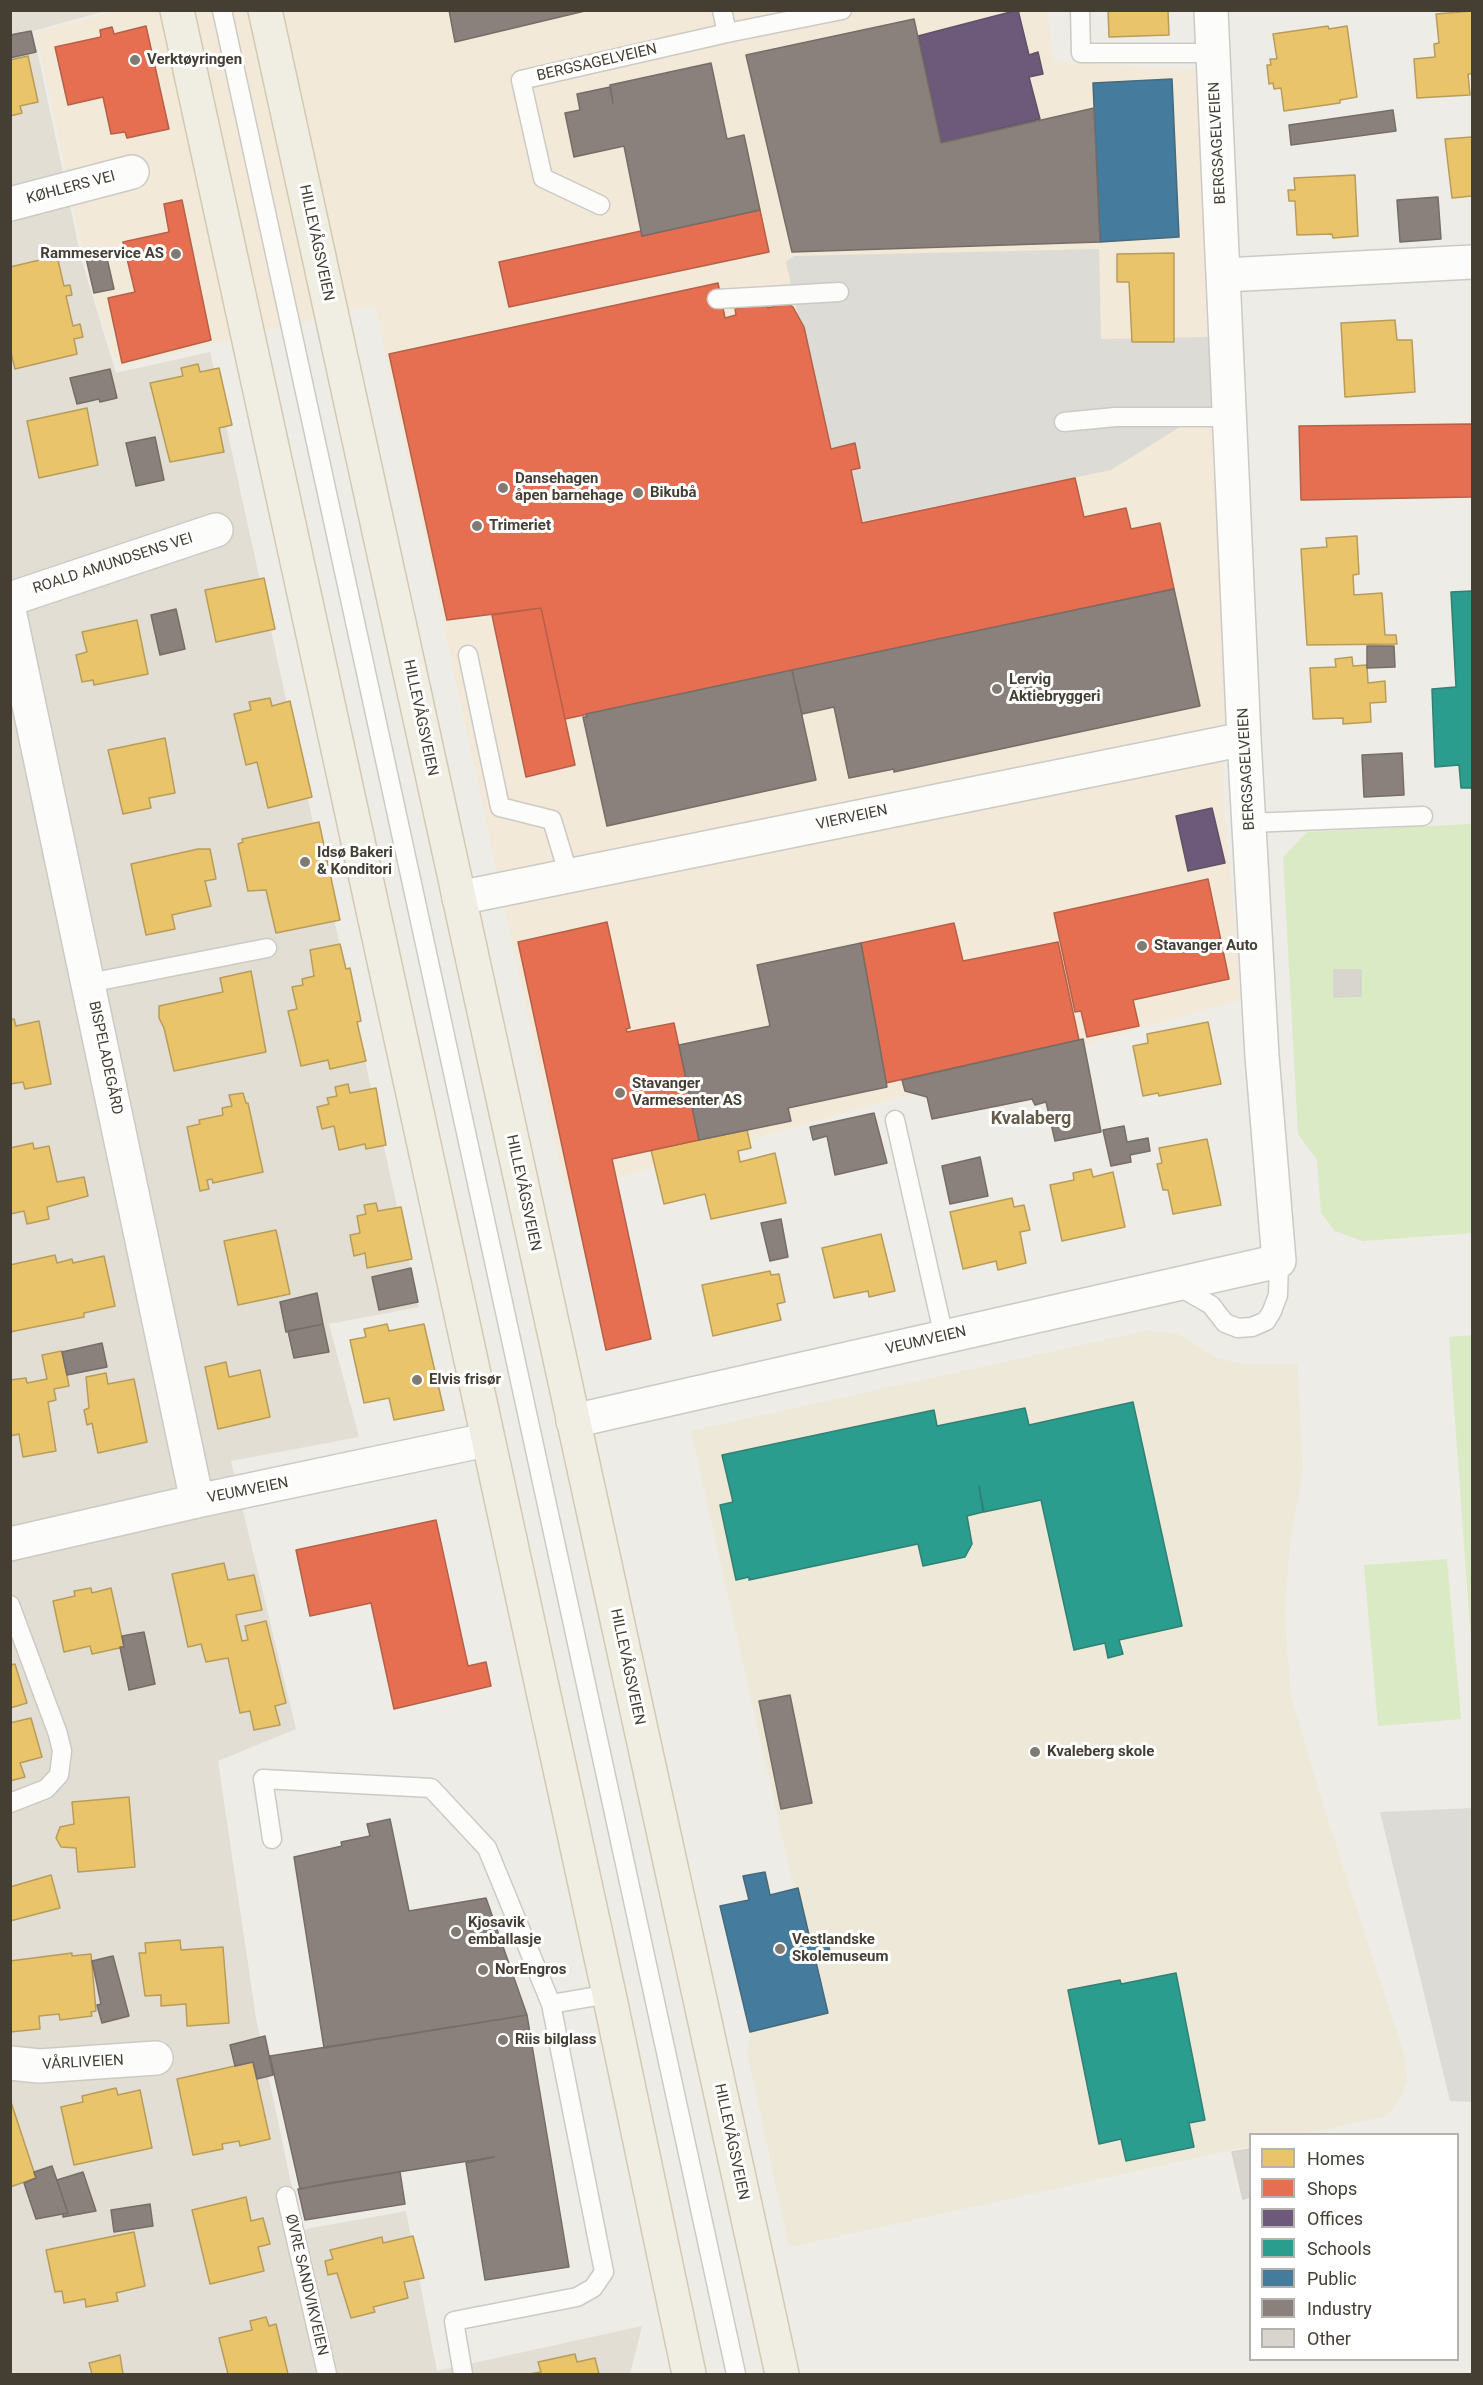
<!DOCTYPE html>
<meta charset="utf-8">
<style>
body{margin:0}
#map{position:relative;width:1483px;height:2385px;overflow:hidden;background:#eeece6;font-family:Roboto,sans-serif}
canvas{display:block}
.frame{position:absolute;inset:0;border:12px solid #443e33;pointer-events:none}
.legend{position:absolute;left:1249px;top:2133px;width:210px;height:228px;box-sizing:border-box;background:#fff;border:2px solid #b4b2ad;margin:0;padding:8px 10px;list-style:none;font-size:18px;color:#443e33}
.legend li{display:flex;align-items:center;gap:12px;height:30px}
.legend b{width:30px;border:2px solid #b4b2ad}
</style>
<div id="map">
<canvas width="1483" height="2385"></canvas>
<div class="frame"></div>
<ul class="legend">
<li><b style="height:16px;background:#e9c46a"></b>Homes</li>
<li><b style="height:16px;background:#e76f51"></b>Shops</li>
<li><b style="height:16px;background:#6d597a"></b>Offices</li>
<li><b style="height:16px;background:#2a9d8f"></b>Schools</li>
<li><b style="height:16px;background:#457b9d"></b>Public</li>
<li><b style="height:16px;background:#8a817c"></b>Industry</li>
<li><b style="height:16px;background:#d8d5cf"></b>Other</li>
</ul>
</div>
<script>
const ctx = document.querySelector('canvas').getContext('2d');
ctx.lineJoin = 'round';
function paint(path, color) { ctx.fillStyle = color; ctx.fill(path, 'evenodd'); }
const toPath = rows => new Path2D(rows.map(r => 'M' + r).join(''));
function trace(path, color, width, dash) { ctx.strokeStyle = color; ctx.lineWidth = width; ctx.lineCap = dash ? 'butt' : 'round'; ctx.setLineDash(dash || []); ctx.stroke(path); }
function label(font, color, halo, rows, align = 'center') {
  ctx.font = font + ' Roboto,sans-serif'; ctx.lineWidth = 6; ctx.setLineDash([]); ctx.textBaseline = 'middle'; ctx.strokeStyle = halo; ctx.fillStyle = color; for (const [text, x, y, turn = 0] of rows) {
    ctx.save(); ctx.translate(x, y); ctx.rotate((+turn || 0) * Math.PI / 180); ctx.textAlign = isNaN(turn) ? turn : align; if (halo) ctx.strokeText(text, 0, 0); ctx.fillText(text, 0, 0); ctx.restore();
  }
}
const residential = toPath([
 [109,10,33,31,81,258,116,373,210,352,419,1307,329,1324,359,1437,231,1461,296,1729,218,1761,256,2018,301,2230,406,2211,437,2371,642,2326,630,2374,11,2374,10,11]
]);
const commercial = toPath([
 [122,10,1046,10,1054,61,1201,71,1231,417,1223,792,1241,1000,566,1192,375,305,118,367,93,294,84,255,36,32]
]);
const education = toPath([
 [1146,1331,1176,1333,1217,1358,1242,1364,1297,1364,1303,1472,1290,1541,1285,1612,1290,1693,1325,1811,1405,2057,1407,2081,1401,2098,1387,2116,1302,2134,1250,2134,1250,2146,789,2247,747,2051,751,2036,721,1905,794,1889,691,1431]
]);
const green = toPath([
 [1472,824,1472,1233,1363,1241,1335,1231,1321,1213,1317,1160,1298,1134,1283,857,1307,832],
 [1472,1335,1472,1655,1449,1337],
 [1447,1559,1461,1719,1378,1726,1364,1565]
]);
const parking = toPath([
 [1099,249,1101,339,1210,337,1215,405,1111,470,845,525,786,262,794,256],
 [1472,1808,1472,2102,1450,2101,1380,1812]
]);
const homes = toPath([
 [1108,10,1168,10,1169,35,1109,37,1108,10],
 [1472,11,1472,74,1468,74,1470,95,1417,98,1414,59,1435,57,1434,44,1439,43,1436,14,1472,11],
 [1328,26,1329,29,1347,26,1357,97,1340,100,1340,103,1284,111,1281,88,1274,89,1273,83,1269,84,1267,65,1271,65,1270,59,1277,59,1273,34,1328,26],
 [28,56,38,102,20,106,22,113,10,116,10,60,28,56],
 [1472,137,1472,196,1452,198,1445,139,1472,137],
 [1355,175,1358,236,1333,238,1332,234,1297,235,1295,201,1289,201,1288,190,1295,190,1294,178,1355,175],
 [1174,253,1174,342,1132,342,1129,282,1117,282,1117,254,1174,253],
 [57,256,64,286,70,285,72,295,66,296,73,326,80,324,83,337,74,339,77,354,15,369,10,349,10,267,57,256],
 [1395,320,1397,340,1412,340,1415,392,1345,397,1341,323,1395,320],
 [198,364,200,372,219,368,232,425,219,428,224,452,170,462,150,383,183,376,181,368,198,364],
 [87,408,98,465,39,478,27,421,87,408],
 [1357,536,1359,574,1353,575,1354,595,1382,593,1385,635,1396,635,1397,644,1307,645,1301,549,1327,547,1326,538,1357,536],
 [264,578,275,629,216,642,205,590,264,578],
 [137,620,148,674,94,685,93,680,82,682,76,655,87,652,82,632,137,620],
 [1352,657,1353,666,1367,665,1368,683,1385,681,1386,702,1370,703,1371,722,1343,724,1343,718,1313,719,1310,668,1336,667,1335,659,1352,657],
 [270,698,272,706,290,701,312,797,268,808,257,762,246,765,234,714,251,710,249,702,270,698],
 [165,738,175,793,149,798,151,808,123,814,108,750,165,738],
 [319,822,340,920,276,933,266,890,248,891,238,844,243,842,242,839,319,822],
 [198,849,210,849,216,879,205,881,211,906,172,915,175,929,146,935,131,864,198,849],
 [340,944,346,969,350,968,361,1021,357,1022,366,1061,330,1069,328,1060,301,1066,288,1011,297,1009,292,987,303,985,302,979,314,976,310,950,340,944],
 [251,971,266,1052,174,1071,164,1028,159,1018,159,1006,223,992,220,978,251,971],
 [14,1019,16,1026,39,1021,51,1084,25,1089,23,1082,10,1084,10,1020,14,1019],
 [1208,1022,1221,1084,1159,1096,1158,1093,1143,1096,1133,1046,1148,1043,1147,1034,1208,1022],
 [348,1084,350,1093,376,1088,386,1145,366,1149,365,1144,339,1150,334,1126,322,1129,317,1107,329,1104,327,1098,337,1096,335,1087,348,1084],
 [243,1093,246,1103,248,1103,263,1172,213,1183,212,1179,207,1180,209,1189,200,1191,187,1127,200,1124,199,1120,223,1115,222,1108,232,1106,229,1095,243,1093],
 [747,1130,751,1148,738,1151,740,1162,775,1153,786,1203,711,1219,705,1194,664,1204,651,1150,747,1130],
 [1207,1139,1221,1205,1173,1214,1168,1190,1163,1190,1157,1164,1162,1163,1159,1148,1207,1139],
 [33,1143,34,1149,49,1146,57,1182,84,1177,88,1196,47,1207,49,1219,27,1224,24,1211,10,1214,10,1148,33,1143],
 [1091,1169,1093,1177,1113,1172,1125,1227,1062,1241,1050,1185,1074,1180,1073,1173,1091,1169],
 [1012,1198,1014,1207,1024,1205,1030,1230,1020,1232,1026,1263,998,1270,996,1261,963,1269,950,1212,1012,1198],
 [376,1203,378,1211,401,1207,412,1259,367,1268,365,1253,354,1256,350,1235,360,1233,357,1216,366,1214,364,1205,376,1203],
 [276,1230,290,1294,238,1305,224,1241,276,1230],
 [881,1234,895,1291,869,1297,868,1291,834,1298,822,1248,881,1234],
 [55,1255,57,1263,72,1259,73,1263,104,1256,115,1306,84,1313,84,1317,10,1332,10,1265,55,1255],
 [770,1271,771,1275,779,1274,785,1302,777,1304,781,1320,713,1336,702,1285,770,1271],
 [387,1324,389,1331,424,1324,444,1410,394,1420,389,1398,364,1403,350,1340,366,1337,364,1329,387,1324],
 [62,1351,69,1386,54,1389,56,1400,48,1402,56,1451,23,1457,19,1434,10,1436,10,1380,26,1378,27,1383,47,1379,42,1355,62,1351],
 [226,1362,229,1377,260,1370,270,1417,218,1429,205,1367,226,1362],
 [106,1373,108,1384,134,1379,147,1442,98,1453,92,1423,87,1425,84,1410,89,1408,86,1377,106,1373],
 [224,1563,228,1580,254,1575,262,1610,236,1615,242,1641,248,1640,245,1626,266,1621,286,1703,275,1706,280,1725,254,1730,250,1711,240,1713,228,1658,206,1662,201,1644,188,1647,172,1574,224,1563],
 [91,1588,92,1593,111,1588,124,1647,92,1654,90,1646,64,1652,53,1601,75,1596,74,1591,91,1588],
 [15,1664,27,1703,10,1708,10,1665,15,1664],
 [31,1718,42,1757,20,1763,25,1777,10,1781,10,1723,31,1718],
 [129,1797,135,1867,78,1872,76,1848,61,1847,56,1838,60,1827,74,1824,72,1802,129,1797],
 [51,1875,60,1908,10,1921,10,1887,51,1875],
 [180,1940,181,1950,223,1947,229,2023,187,2026,186,2004,161,2006,161,1995,145,1996,139,1953,146,1953,145,1943,180,1940],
 [72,1953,72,1956,91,1954,96,2011,91,2012,92,2016,60,2020,59,2014,39,2016,40,2029,10,2032,10,1961,72,1953],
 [253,2062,270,2139,240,2146,239,2141,222,2144,223,2149,193,2155,177,2079,253,2062],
 [116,2088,118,2095,140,2090,152,2148,74,2165,61,2107,83,2102,82,2096,116,2088],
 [10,2099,36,2178,10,2187,10,2099],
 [246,2197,251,2221,263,2218,270,2244,258,2247,264,2271,210,2284,192,2210,246,2197],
 [134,2232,145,2286,116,2293,118,2301,86,2307,85,2299,64,2303,62,2291,55,2292,46,2250,134,2232],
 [413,2236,424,2278,404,2282,408,2298,373,2307,375,2312,351,2318,337,2273,328,2275,325,2261,333,2259,330,2250,382,2237,383,2243,413,2236],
 [266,2317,269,2326,276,2324,288,2374,228,2374,219,2338,252,2330,250,2321,266,2317],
 [575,2354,577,2362,595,2358,599,2374,529,2374,541,2372,538,2362,575,2354],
 [120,2355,123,2374,92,2374,89,2363,120,2355]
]);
const shops = toPath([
 [146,26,169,129,127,138,125,132,111,134,103,97,68,105,55,47,101,37,100,30,112,27,114,34,146,26],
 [182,200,211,340,122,363,108,298,135,292,123,242,169,232,164,204,182,200],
 [760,210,769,252,509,307,499,262,641,231,642,236,760,210],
 [718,283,725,318,736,315,735,309,767,303,768,308,787,303,793,307,804,327,831,449,855,443,860,468,851,470,862,523,1075,478,1084,517,1126,508,1131,529,1160,523,1174,589,565,719,541,608,447,620,389,354,718,283],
 [1472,424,1472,497,1301,500,1299,426,1472,424],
 [541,608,575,765,526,777,492,615,541,608],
 [1208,879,1229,979,1133,1000,1139,1026,1087,1037,1081,1011,1075,1012,1054,913,1208,879],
 [607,922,630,1028,626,1029,627,1032,674,1023,699,1140,612,1159,651,1339,606,1350,518,942,607,922],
 [954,923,963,961,1058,942,1079,1040,886,1083,861,943,954,923],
 [436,1520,468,1666,486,1662,491,1686,394,1709,371,1603,310,1616,296,1550,436,1520]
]);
const offices = toPath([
 [1018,10,1029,55,1038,52,1043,74,1029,77,1040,119,941,143,918,36,1018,10],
 [1212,808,1225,863,1188,871,1176,816,1212,808]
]);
const schools = toPath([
 [1472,591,1472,788,1461,788,1459,765,1435,767,1432,689,1456,687,1451,592,1472,591],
 [1133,1402,1182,1626,1119,1640,1123,1654,1108,1658,1105,1643,1074,1650,1041,1500,984,1512,979,1486,983,1512,967,1516,972,1544,965,1557,923,1566,918,1544,749,1580,749,1577,736,1580,720,1505,733,1502,722,1455,934,1410,937,1426,1025,1408,1029,1425,1133,1402],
 [1176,1973,1205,2120,1189,2123,1194,2147,1126,2161,1121,2139,1099,2144,1068,1990,1120,1980,1121,1984,1176,1973]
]);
const public = toPath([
 [1172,79,1179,237,1100,242,1093,83,1172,79],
 [765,1872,770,1895,798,1888,810,1939,826,1936,832,1959,816,1962,828,2013,750,2032,720,1906,749,1900,743,1876,765,1872]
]);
const industry = toPath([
 [449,10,589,10,455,42,449,10],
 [914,19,941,143,1094,108,1100,242,792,252,746,55,914,19],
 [31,31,36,52,10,58,10,35,31,31],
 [711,63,727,139,744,135,760,210,642,236,624,146,574,157,565,113,580,110,577,94,610,87,613,103,610,85,711,63],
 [1393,110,1396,131,1291,145,1289,125,1393,110],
 [1438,197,1441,239,1400,242,1397,200,1438,197],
 [106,254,114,289,94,293,86,258,106,254],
 [110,369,117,398,100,402,99,399,77,404,70,378,110,369],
 [155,437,164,480,136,486,126,443,155,437],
 [1174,589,1200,706,894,772,894,769,849,778,834,707,802,714,792,670,1174,589],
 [176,609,185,649,160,655,151,615,176,609],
 [1367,646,1394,646,1395,667,1367,668,1367,646],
 [792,670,816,780,607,826,583,717,587,717,586,714,792,670],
 [1402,753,1404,795,1364,797,1362,755,1402,753],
 [861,943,887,1087,788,1108,791,1121,699,1140,679,1045,770,1026,757,965,861,943],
 [1083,1039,1101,1132,1055,1141,1046,1102,1035,1105,1032,1099,932,1119,927,1097,905,1091,902,1080,1083,1039],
 [874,1113,887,1163,835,1175,827,1136,813,1140,810,1127,874,1113],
 [1124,1126,1127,1142,1148,1138,1150,1151,1130,1155,1131,1162,1111,1166,1103,1130,1124,1126],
 [980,1157,988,1196,950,1204,942,1166,980,1157],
 [781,1219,788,1257,770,1261,761,1223,781,1219],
 [411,1268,418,1302,379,1310,372,1277,411,1268],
 [317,1293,323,1324,286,1332,280,1302,317,1293],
 [323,1324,329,1352,294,1358,288,1331,323,1324],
 [102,1343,107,1367,67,1375,62,1352,102,1343],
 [144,1632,155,1684,129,1690,120,1647,124,1647,122,1636,144,1632],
 [790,1695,812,1803,781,1809,759,1701,790,1695],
 [390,1819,409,1911,486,1898,527,2015,324,2048,294,1857,342,1846,341,1842,370,1836,367,1824,390,1819],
 [113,1956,129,2016,102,2023,97,2005,101,2004,92,1961,113,1956],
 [527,2015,569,2267,485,2280,466,2163,494,2157,328,2183,300,2189,270,2056,527,2015],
 [265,2036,273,2075,257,2079,253,2062,235,2066,230,2045,265,2036],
 [52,2166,68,2213,36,2219,24,2183,36,2178,34,2172,52,2166],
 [83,2172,96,2211,63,2217,63,2214,68,2213,57,2180,83,2172],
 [400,2172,405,2204,305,2220,298,2189,400,2172],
 [150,2204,153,2226,114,2232,111,2210,150,2204]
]);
const building = toPath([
 [1334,970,1361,970,1361,996,1334,997,1334,970],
 [1250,2149,1250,2197,1243,2199,1232,2152,1250,2149]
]);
const lane = toPath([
 [222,10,736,2374],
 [722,10,727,33,842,10],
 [1080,10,1081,53,1213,53],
 [600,205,543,178,521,80,727,33],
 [717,299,839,292],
 [1064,422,1115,417,1231,417],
 [468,655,500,807,552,820,569,876],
 [1249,823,1423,816],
 [89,983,267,948],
 [895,1120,944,1337],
 [1176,1285,1211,1305,1225,1323,1238,1328,1252,1327,1266,1321,1272,1311,1278,1295,1279,1261],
 [10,1605,58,1734,62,1751,59,1775,46,1789,10,1803],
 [272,1839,263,1779,431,1788,487,1848,551,2004,604,2272,593,2288,577,2297,454,2321,463,2374],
 [551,2004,609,1994],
 [286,2196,327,2374]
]);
const street = toPath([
 [10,204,132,172],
 [1225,275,1472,262],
 [10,599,216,530],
 [10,615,197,1501],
 [459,898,1244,739],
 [573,1421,1279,1261,1262,1056,1244,739,1211,10],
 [10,1544,197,1501,486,1440],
 [10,2063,39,2066,156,2058]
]);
const primary = toPath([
 [177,10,609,1994,689,2374],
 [265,10,782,2374]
]);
const markers = [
 [135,60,6,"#807b72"],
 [176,254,6,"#807b72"],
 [503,488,6,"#807b72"],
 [638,493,6,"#807b72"],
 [477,526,6,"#807b72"],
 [997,689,6,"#807b72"],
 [305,862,6,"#807b72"],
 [1142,946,6,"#807b72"],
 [620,1093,6,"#807b72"],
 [417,1380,6,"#807b72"],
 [1035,1752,6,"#807b72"],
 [456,1932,6,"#807b72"],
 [780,1949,6,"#807b72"],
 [483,1970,6,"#807b72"],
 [503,2040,6,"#807b72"]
];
const poiNames = [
 ["Verktøyringen",147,60],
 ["Rammeservice AS",164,254,"right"],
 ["Dansehagen",515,479],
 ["åpen barnehage",515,496],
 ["Bikubå",650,493],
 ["Trimeriet",489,526],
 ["Lervig",1009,680],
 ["Aktiebryggeri",1009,697],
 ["Idsø Bakeri",317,853],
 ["& Konditori",317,870],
 ["Stavanger Auto",1154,946],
 ["Stavanger",632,1084],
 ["Varmesenter AS",632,1101],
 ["Elvis frisør",429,1380],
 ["Kvaleberg skole",1047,1752],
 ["Kjosavik",468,1923],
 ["emballasje",468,1940],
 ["Vestlandske",792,1940],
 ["Skolemuseum",792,1957],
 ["NorEngros",495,1970],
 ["Riis bilglass",515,2040]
];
const streetNames = [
 ["BERGSAGELVEIEN",597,63,-13],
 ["BERGSAGELVEIEN",1218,143,-93],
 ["KØHLERS VEI",71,188,-15],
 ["HILLEVÅGSVEIEN",316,243,78],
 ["ROALD AMUNDSENS VEI",113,564,-18],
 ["HILLEVÅGSVEIEN",420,718,78],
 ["BERGSAGELVEIEN",1247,769,-93],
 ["VIERVEIEN",852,818,-12],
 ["BISPELADEGÅRD",105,1058,78],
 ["HILLEVÅGSVEIEN",523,1193,78],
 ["VEUMVEIEN",926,1341,-13],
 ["VEUMVEIEN",248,1491,-11],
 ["HILLEVÅGSVEIEN",627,1667,78],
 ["VÅRLIVEIEN",83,2063,-3],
 ["HILLEVÅGSVEIEN",731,2142,78],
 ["ØVRE SANDVIKVEIEN",306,2285,77]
];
const quarterNames = [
 ["Kvalaberg",1031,1119]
];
paint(residential, '#e3ded3');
paint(commercial, '#f2e9d8');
paint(education, '#ede8d7');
paint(green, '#daeac4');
paint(parking, '#dddbd6');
paint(homes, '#e9c46a');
trace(homes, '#b89c5a', 1.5);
paint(shops, '#e76f51');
trace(shops, '#b66048', 1.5);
paint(offices, '#6d597a');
trace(offices, '#615165', 1.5);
paint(schools, '#2a9d8f');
trace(schools, '#328073', 1.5);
paint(public, '#457b9d');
trace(public, '#45697d', 1.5);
paint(industry, '#8a817c');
trace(industry, '#756d66', 1.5);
paint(building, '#d8d5cf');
trace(building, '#d6d3cc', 1.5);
trace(lane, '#cccac4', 21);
trace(street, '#cccac4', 36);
trace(primary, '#d1c9b2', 36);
trace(lane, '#fcfcfb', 18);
trace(street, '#fcfcfb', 33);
trace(primary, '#f0ede2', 33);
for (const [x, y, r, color] of markers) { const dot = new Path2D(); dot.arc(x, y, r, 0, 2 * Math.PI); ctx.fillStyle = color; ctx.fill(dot); trace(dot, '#fff', 2); }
label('bold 15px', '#443e33', '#fff', poiNames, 'left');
label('15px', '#443e33', '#fff', streetNames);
label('bold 18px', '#675c4a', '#fff', quarterNames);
</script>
